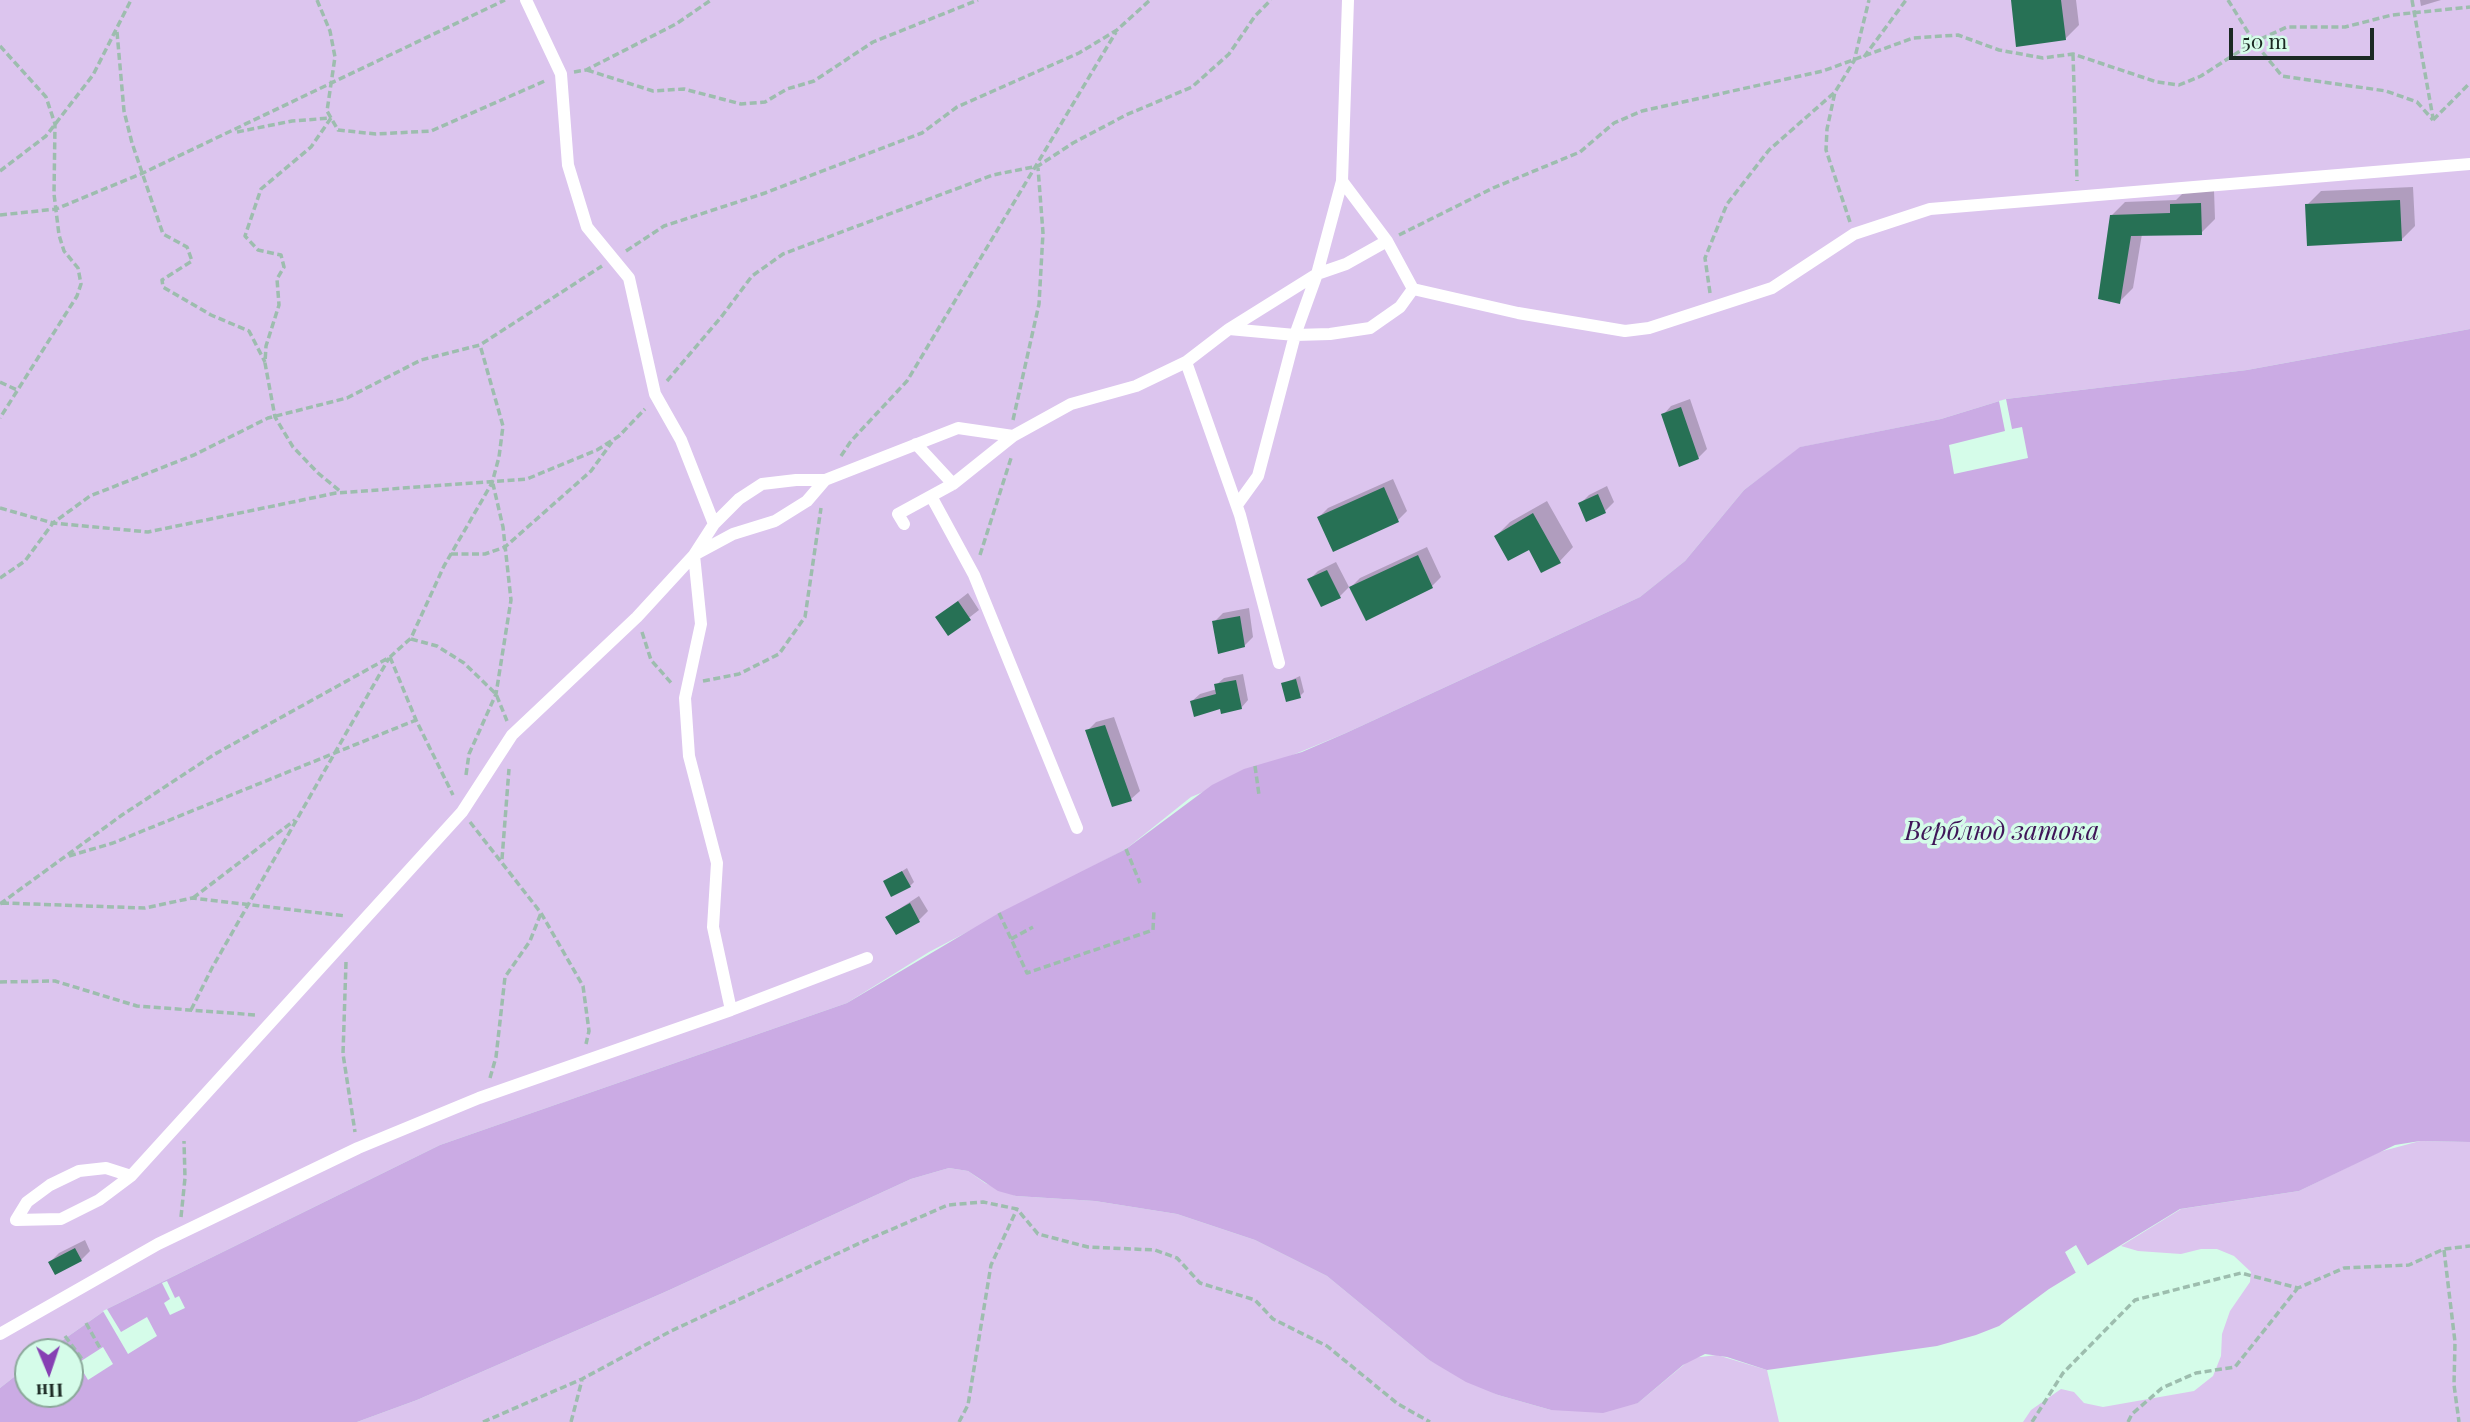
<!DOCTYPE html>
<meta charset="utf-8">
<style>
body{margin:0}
#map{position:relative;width:2470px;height:1422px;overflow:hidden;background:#d5fce9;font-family:"Playfair Display",serif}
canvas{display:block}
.north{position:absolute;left:14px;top:1338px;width:70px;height:70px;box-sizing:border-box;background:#d5fce9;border:2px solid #8ba89a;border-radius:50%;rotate:178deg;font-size:19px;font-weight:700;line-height:28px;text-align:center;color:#1b2923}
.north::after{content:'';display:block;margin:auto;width:24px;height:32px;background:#8640b3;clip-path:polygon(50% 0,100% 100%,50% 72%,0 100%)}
.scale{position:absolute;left:2229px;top:28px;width:145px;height:32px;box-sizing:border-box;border:4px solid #1b2923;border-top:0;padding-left:9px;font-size:21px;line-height:24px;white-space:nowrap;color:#1b2923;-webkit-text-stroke:5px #d5fce9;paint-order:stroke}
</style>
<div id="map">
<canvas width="2470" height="1422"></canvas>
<div class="north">Пн</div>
<div class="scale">50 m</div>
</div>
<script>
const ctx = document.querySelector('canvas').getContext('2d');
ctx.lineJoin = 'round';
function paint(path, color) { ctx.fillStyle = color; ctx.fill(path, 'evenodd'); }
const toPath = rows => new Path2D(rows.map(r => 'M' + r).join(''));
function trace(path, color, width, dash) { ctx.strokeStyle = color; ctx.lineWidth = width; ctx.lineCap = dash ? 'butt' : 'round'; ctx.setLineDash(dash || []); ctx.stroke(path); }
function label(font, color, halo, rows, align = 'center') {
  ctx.font = font + ' "Playfair Display",serif'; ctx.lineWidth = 7; ctx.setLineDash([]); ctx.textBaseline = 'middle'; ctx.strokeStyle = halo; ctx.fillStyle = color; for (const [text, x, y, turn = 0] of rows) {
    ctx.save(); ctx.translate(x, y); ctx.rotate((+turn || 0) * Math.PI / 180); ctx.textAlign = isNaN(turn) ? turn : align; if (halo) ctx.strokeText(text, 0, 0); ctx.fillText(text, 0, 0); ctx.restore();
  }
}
const green = toPath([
 [0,0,2470,0,2470,329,2247,370,2006,399,1941,419,1801,447,1744,490,1685,561,1640,597,1346,733,1191,797,1126,849,929,952,847,1003,440,1145,107,1309,46,1352,28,1352,28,1366,0,1388],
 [2420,1141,2470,1142,2470,1422,2023,1422,2031,1410,2061,1389,2074,1392,2084,1403,2103,1407,2194,1391,2213,1376,2221,1356,2222,1334,2230,1311,2250,1282,2251,1272,2234,1256,2217,1249,2201,1249,2181,1254,2138,1251,2121,1246,2181,1209,2299,1191,2379,1152],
 [949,1168,968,1171,985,1183,1016,1196,1095,1201,1177,1214,1255,1240,1327,1276,1429,1360,1498,1395,1551,1410,1638,1403,1692,1358,1717,1355,1767,1370,1779,1422,357,1422,417,1400,665,1292,911,1179]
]);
const water = toPath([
 [2470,329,2470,1142,2420,1141,2395,1145,2299,1191,2180,1209,2049,1289,1999,1326,1976,1335,1937,1346,1767,1370,1727,1357,1705,1354,1683,1365,1638,1403,1603,1413,1551,1410,1498,1395,1466,1382,1429,1360,1327,1276,1255,1240,1177,1214,1095,1201,1016,1196,998,1191,968,1171,949,1168,911,1179,665,1292,417,1400,357,1422,0,1422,0,1388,28,1366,28,1394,70,1394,70,1352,46,1352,107,1309,440,1145,847,1003,999,913,1126,849,1212,785,1244,769,1302,752,1346,733,1640,597,1685,561,1744,490,1800,447,1941,419,2006,399,2247,370]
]);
const pier = toPath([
 [2006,399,2012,429,2022,427,2028,458,1954,474,1949,445,2005,431,1999,401],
 [2076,1245,2088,1266,2076,1273,2065,1252],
 [167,1281,175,1298,179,1296,185,1308,170,1315,164,1303,170,1299,162,1283],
 [107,1309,121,1332,147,1317,157,1336,128,1354,103,1311],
 [103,1347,113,1364,88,1380,78,1363]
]);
const shadow = toPath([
 [2012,0,2076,0,2079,25,2065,39],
 [2420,0,2441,0,2421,6],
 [2413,187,2415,226,2401,240,2307,205,2321,191],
 [2214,190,2215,219,2201,233,2142,234,2133,288,2119,302,2111,216,2125,202,2176,200,2185,191],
 [1690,399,1707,449,1698,458,1663,415,1671,406],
 [1393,479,1407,511,1398,520,1333,550,1319,517,1328,508],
 [1607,486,1614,502,1605,511,1580,504,1589,495],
 [1547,501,1573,547,1560,561,1496,536,1510,522],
 [1427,547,1441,577,1432,586,1351,587,1360,578],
 [1336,562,1349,587,1340,596,1322,605,1309,580,1318,571],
 [968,593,979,610,948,634,937,617],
 [1249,608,1253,637,1244,646,1214,622,1223,613],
 [1243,674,1248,700,1241,708,1192,701,1200,694,1217,689,1216,685,1224,678],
 [1300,676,1304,692,1300,696,1283,684],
 [1114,717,1140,791,1131,799,1087,731,1096,722],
 [907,868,914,882,910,886,885,882],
 [919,896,928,911,919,920,887,917],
 [85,1240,90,1251,81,1260,50,1262,59,1253]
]);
const building = toPath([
 [2011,0,2061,0,2066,40,2016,47],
 [2400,200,2402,241,2307,246,2305,204],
 [2201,203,2202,235,2131,236,2120,304,2098,299,2110,215,2170,213,2170,204],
 [1681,407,1699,459,1679,467,1661,414],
 [1384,487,1399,522,1333,552,1317,517],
 [1598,494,1606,513,1586,522,1578,503],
 [1533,513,1561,563,1541,573,1529,550,1508,561,1494,536],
 [1418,555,1433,588,1366,621,1349,587],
 [1327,570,1341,598,1321,607,1307,579],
 [958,601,971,620,948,636,935,617],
 [1240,616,1245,647,1218,654,1212,621],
 [1296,679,1301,698,1286,702,1281,683],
 [1236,680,1242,709,1221,714,1220,709,1194,717,1190,701,1216,694,1214,684],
 [1105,725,1132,801,1112,807,1085,730],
 [902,871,911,887,891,897,883,881],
 [910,903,920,922,896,935,885,917],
 [75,1248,82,1261,55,1275,48,1262]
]);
const path = toPath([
 [317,0,330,31,335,57,327,111,338,130,376,134,431,131,547,80],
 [2228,0,2254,42,2282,76,2386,91,2417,102,2433,120],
 [2412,0,2433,118],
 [117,32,124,111,132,143,163,234,187,247,192,261,162,280,163,287,211,315,249,331,265,362],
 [0,46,46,97,55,124,54,194,59,235,64,251,78,268,81,284,77,296,0,418],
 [2073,54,2077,181],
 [1864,57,1906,0],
 [587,70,653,91,684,89,741,104,765,102,787,89,814,81,873,42,978,0],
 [574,72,586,70,676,24,711,0],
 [331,118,311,147,261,189,245,236,258,250,281,255,284,267,277,279,279,305,266,346,265,363,275,417,293,447,318,473,341,492],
 [2433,120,2470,83],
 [237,132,292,121,331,118],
 [0,171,46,136,93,75,131,0],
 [0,215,56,209,143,173,505,0],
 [1850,222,1826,150,1827,129,1835,92,1854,61,1869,0],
 [1399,235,1493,188,1580,152,1614,123,1642,111,1823,71,1913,38,1958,35,1999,50,2043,58,2073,54,2157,82,2179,85,2201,76,2254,42,2287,27,2345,27,2392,15,2470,7],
 [626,251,664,226,765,193,922,133,957,107,1079,53,1117,30,1150,0],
 [1710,293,1705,258,1727,204,1769,150,1835,92],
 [667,381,722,316,752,276,783,254,993,175,1038,166,1073,143,1126,115,1192,87,1229,54,1255,16,1271,0],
 [0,382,17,390],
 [1013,420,1039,304,1043,233,1038,168],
 [841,456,851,441,907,381,1116,32],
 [0,508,53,523,148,532,336,493,527,479,597,450,619,436,645,409],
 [451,554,485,554,505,547,591,471,612,442],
 [980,555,1012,455],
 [0,578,25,561,53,523,90,496,194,455,268,418,347,398,421,360,480,345,602,266],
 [642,632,651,660,673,685],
 [411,639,437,646,464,663,496,694,507,721],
 [390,657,416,720,453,795],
 [703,681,739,674,779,654,805,617,821,508],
 [1255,766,1259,795],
 [466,775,469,754,496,694,511,600,503,527,493,484],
 [470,822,541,913,583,986,589,1031,586,1044],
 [1126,849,1140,883],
 [69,856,113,843,416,720],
 [502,859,509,769],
 [193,898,295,820],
 [2,903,145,908,192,898,346,916],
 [0,904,122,815,215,754,390,657,411,638,444,566,492,483,499,457,503,426,480,345],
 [999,913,1027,973,1153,930,1154,910],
 [1011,939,1033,927],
 [346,962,343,1054,355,1132],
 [0,982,55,981,137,1006,256,1015],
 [191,1010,212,968,389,658],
 [490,1078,496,1057,505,977,530,941,541,913],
 [181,1217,185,1178,184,1141],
 [2444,1250,2455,1342,2454,1385,2459,1422],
 [86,1323,100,1348],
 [65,1336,82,1359],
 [483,1422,582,1379,671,1331,860,1243,948,1205,983,1202,1017,1209,1038,1234,1088,1247,1155,1250,1177,1258,1200,1283,1255,1300,1273,1319,1327,1346,1398,1404,1430,1422],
 [571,1422,582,1380],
 [959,1422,968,1405,991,1265,1017,1209],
 [2032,1422,2063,1373,2135,1300,2241,1273,2298,1288,2344,1268,2409,1265,2444,1249,2470,1246],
 [2128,1422,2132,1414,2162,1388,2196,1373,2235,1367,2297,1289]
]);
const service = toPath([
 [526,0,561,74,568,165,587,227,629,278,655,394,681,440,714,524,694,555,701,624,685,698,689,756,717,863,713,927,731,1010],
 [1342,181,1387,241,1413,289],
 [1229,329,1295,335,1330,334,1370,328,1400,307,1413,289,1518,313,1625,331,1649,328,1772,288,1854,234,1930,209,2470,164],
 [1186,362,1240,515,1279,663],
 [916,444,953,484],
 [931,496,974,575,1077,828],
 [1237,505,1258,476,1295,335,1317,274,1346,264,1387,241],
 [714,524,739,499,762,484,796,480,825,480],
 [904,524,898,514,953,484,1013,436,1071,404,1136,386,1186,362,1229,329,1317,274,1342,181,1348,0],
 [16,1220,61,1219,99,1200,131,1176,462,812,512,735,637,617,694,555,733,534,775,521,807,501,825,480,958,428,1013,436],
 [16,1220,27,1202,50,1185,79,1171,106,1168,131,1176],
 [0,1334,158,1244,358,1148,479,1098,731,1010,867,958]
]);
const waterNames = [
 ["Верблюд затока",2002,832]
];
paint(green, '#dcc5ee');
paint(water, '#cbabe4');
paint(pier, '#d5fce9');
paint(shadow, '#0003');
paint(building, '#277155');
trace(path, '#9dbdae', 3.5, [7, 3.5]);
trace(service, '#fff', 12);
label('italic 26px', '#3f1658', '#d5fce9', waterNames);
</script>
